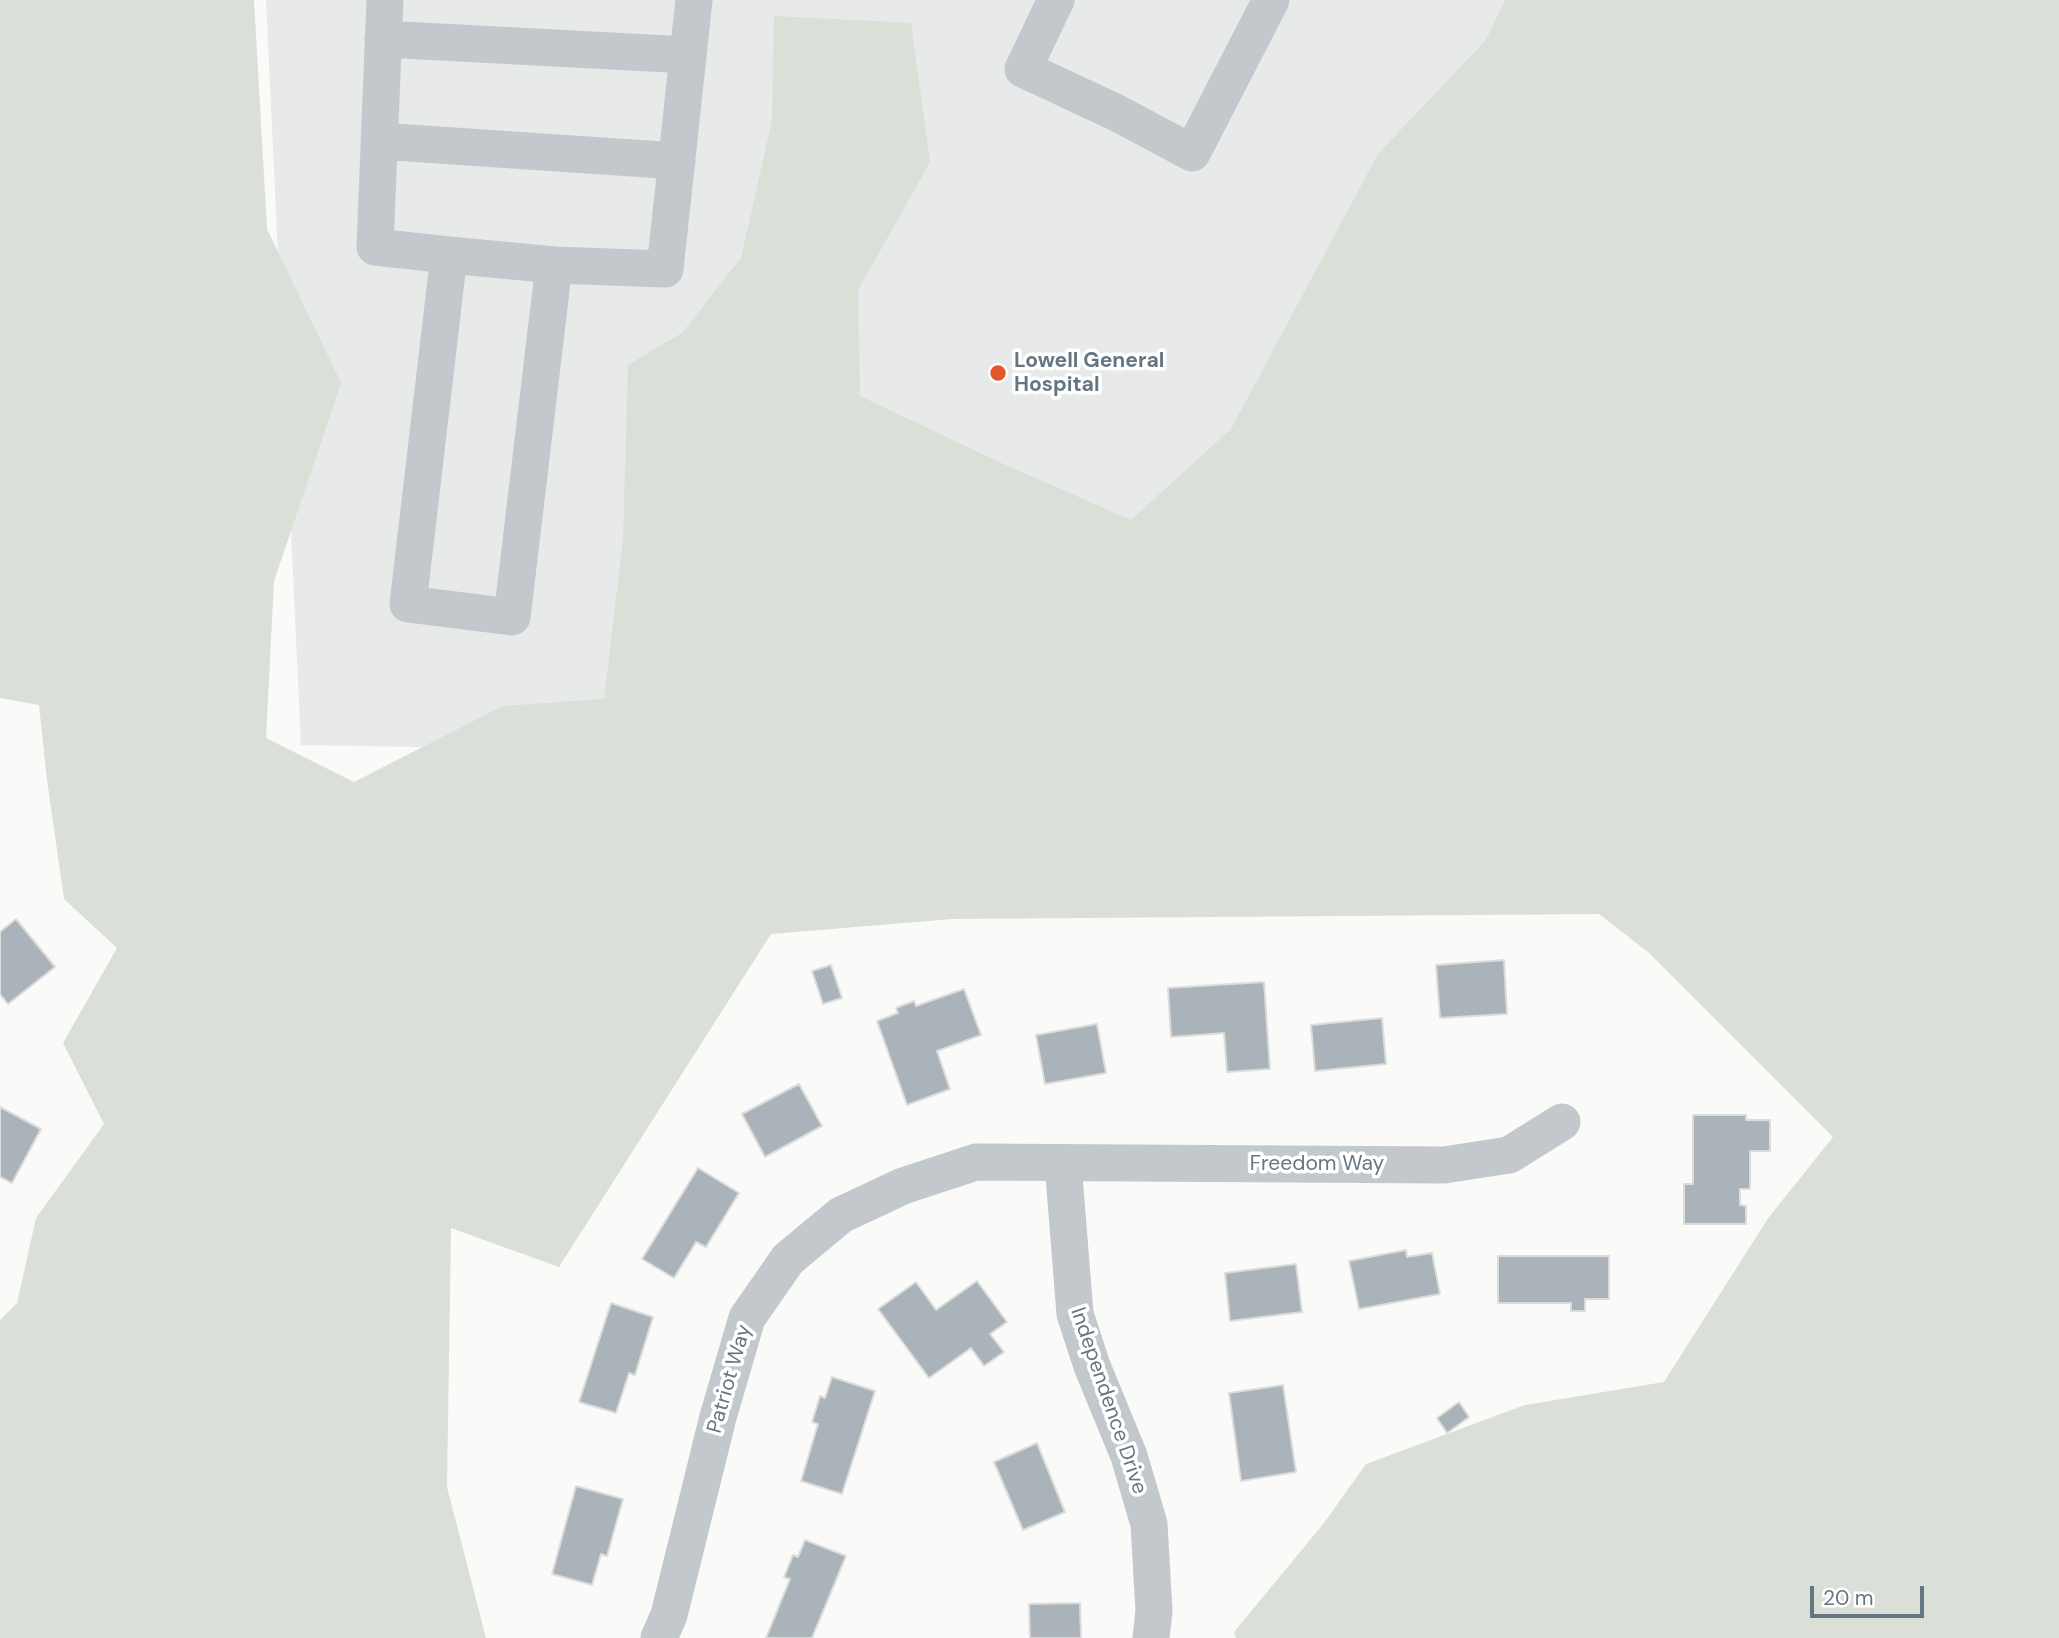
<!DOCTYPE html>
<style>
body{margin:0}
#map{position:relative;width:2059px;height:1638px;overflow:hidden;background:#fafaf8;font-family:"DM Sans",sans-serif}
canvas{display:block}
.scale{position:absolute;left:1810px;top:1586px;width:114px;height:32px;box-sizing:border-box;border:4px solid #657683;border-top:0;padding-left:9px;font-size:21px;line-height:24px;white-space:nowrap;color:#657683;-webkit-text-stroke:5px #fff;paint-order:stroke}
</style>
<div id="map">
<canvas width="2059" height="1638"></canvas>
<div class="scale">20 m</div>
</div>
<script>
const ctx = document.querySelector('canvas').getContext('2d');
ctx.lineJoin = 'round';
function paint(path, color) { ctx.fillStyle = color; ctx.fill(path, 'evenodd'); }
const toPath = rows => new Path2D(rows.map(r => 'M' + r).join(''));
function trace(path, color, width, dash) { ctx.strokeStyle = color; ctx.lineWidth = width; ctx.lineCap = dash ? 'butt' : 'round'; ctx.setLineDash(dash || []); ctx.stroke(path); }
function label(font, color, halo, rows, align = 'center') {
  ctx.font = font + ' "DM Sans",sans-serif'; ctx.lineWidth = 7; ctx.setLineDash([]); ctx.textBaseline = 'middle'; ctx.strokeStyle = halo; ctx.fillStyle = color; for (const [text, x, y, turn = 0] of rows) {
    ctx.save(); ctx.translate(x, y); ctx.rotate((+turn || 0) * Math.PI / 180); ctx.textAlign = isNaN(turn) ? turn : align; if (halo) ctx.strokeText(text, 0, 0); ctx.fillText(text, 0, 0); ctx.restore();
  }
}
const built = toPath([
 [266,0,1820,0,1598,768,301,745]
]);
const green = toPath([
 [0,0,254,0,267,229,341,383,274,581,266,738,354,782,503,706,604,699,623,540,628,365,682,333,741,258,772,120,774,16,911,23,930,162,858,290,860,396,999,462,1131,520,1231,429,1378,154,1486,40,1505,0,2059,0,2059,1638,1236,1638,1234,1632,1324,1523,1366,1464,1525,1405,1664,1382,1769,1217,1833,1137,1648,952,1599,914,952,919,771,934,559,1267,451,1228,447,1487,486,1638,0,1638,0,1320,17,1303,36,1218,104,1124,63,1043,117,948,64,899,47,780,39,705,0,698]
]);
const building = toPath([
 [16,919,55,967,8,1004,0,994,0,932,16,919],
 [1504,960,1507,1014,1440,1018,1436,965,1504,960],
 [831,965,842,998,823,1004,812,971,831,965],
 [1264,982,1270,1069,1227,1072,1224,1033,1171,1037,1168,988,1264,982],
 [964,989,981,1035,937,1051,950,1089,907,1105,877,1021,898,1013,896,1008,914,1001,916,1006,964,989],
 [1382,1018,1386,1064,1315,1071,1311,1025,1382,1018],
 [1097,1024,1106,1073,1045,1084,1036,1035,1097,1024],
 [799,1084,822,1126,765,1157,742,1114,799,1084],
 [0,1107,41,1129,12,1183,0,1177,0,1107],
 [1693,1115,1746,1115,1746,1120,1770,1120,1770,1151,1750,1151,1750,1189,1740,1189,1740,1205,1746,1206,1746,1224,1684,1224,1684,1184,1693,1184,1693,1115],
 [698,1168,739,1193,706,1247,696,1242,674,1278,642,1259,698,1168],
 [1406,1250,1407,1257,1432,1253,1440,1294,1359,1309,1349,1261,1406,1250],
 [1498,1256,1609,1256,1609,1299,1585,1299,1585,1311,1571,1311,1571,1303,1498,1303,1498,1256],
 [1296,1264,1302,1312,1230,1321,1225,1273,1296,1264],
 [977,1281,1007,1322,990,1334,1004,1352,984,1366,971,1348,929,1378,878,1309,916,1282,936,1310,977,1281],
 [611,1303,653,1317,635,1375,629,1373,616,1413,579,1402,611,1303],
 [832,1377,875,1391,842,1494,801,1481,818,1424,812,1422,820,1396,825,1398,832,1377],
 [1283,1385,1296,1472,1241,1481,1229,1393,1283,1385],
 [1459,1402,1469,1417,1447,1433,1437,1418,1459,1402],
 [1037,1443,1065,1512,1023,1530,994,1462,1037,1443],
 [576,1486,623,1499,607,1556,601,1554,592,1585,552,1574,576,1486],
 [805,1540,846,1556,812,1638,766,1638,790,1579,784,1577,793,1555,798,1557,805,1540],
 [1080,1603,1081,1638,1030,1638,1029,1604,1080,1603]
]);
const minor = toPath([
 [385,0,375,247,449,255,408,604,512,617,554,265,665,269,694,0],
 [1056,0,1023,69,1117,113,1192,153,1271,0],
 [383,39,688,55],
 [379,141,677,161],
 [449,255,554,265],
 [1063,1163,1075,1314,1092,1366,1129,1456,1149,1524,1154,1611,1151,1638],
 [659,1638,669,1615,718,1417,747,1318,788,1259,841,1215,903,1186,976,1162,1444,1165,1509,1155,1562,1122]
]);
const markers = [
 [998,373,9,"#e4572e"]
];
const poiNames = [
 ["Lowell General",1014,361],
 ["Hospital",1014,385]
];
const streetNames = [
 ["Freedom Way",1317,1164],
 ["Patriot Way",730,1379,-74],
 ["Independence Drive",1108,1401,71]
];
paint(built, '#e8e9e9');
paint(green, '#dadfd7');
paint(building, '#aab3b9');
trace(building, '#dcdcda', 2);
trace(minor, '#c3c8cc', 37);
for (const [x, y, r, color] of markers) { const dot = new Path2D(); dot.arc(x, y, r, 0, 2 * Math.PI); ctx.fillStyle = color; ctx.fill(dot); trace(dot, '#fff', 2.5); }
label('bold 21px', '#657683', '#fff', poiNames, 'left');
label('21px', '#657683', '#fff', streetNames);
</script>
